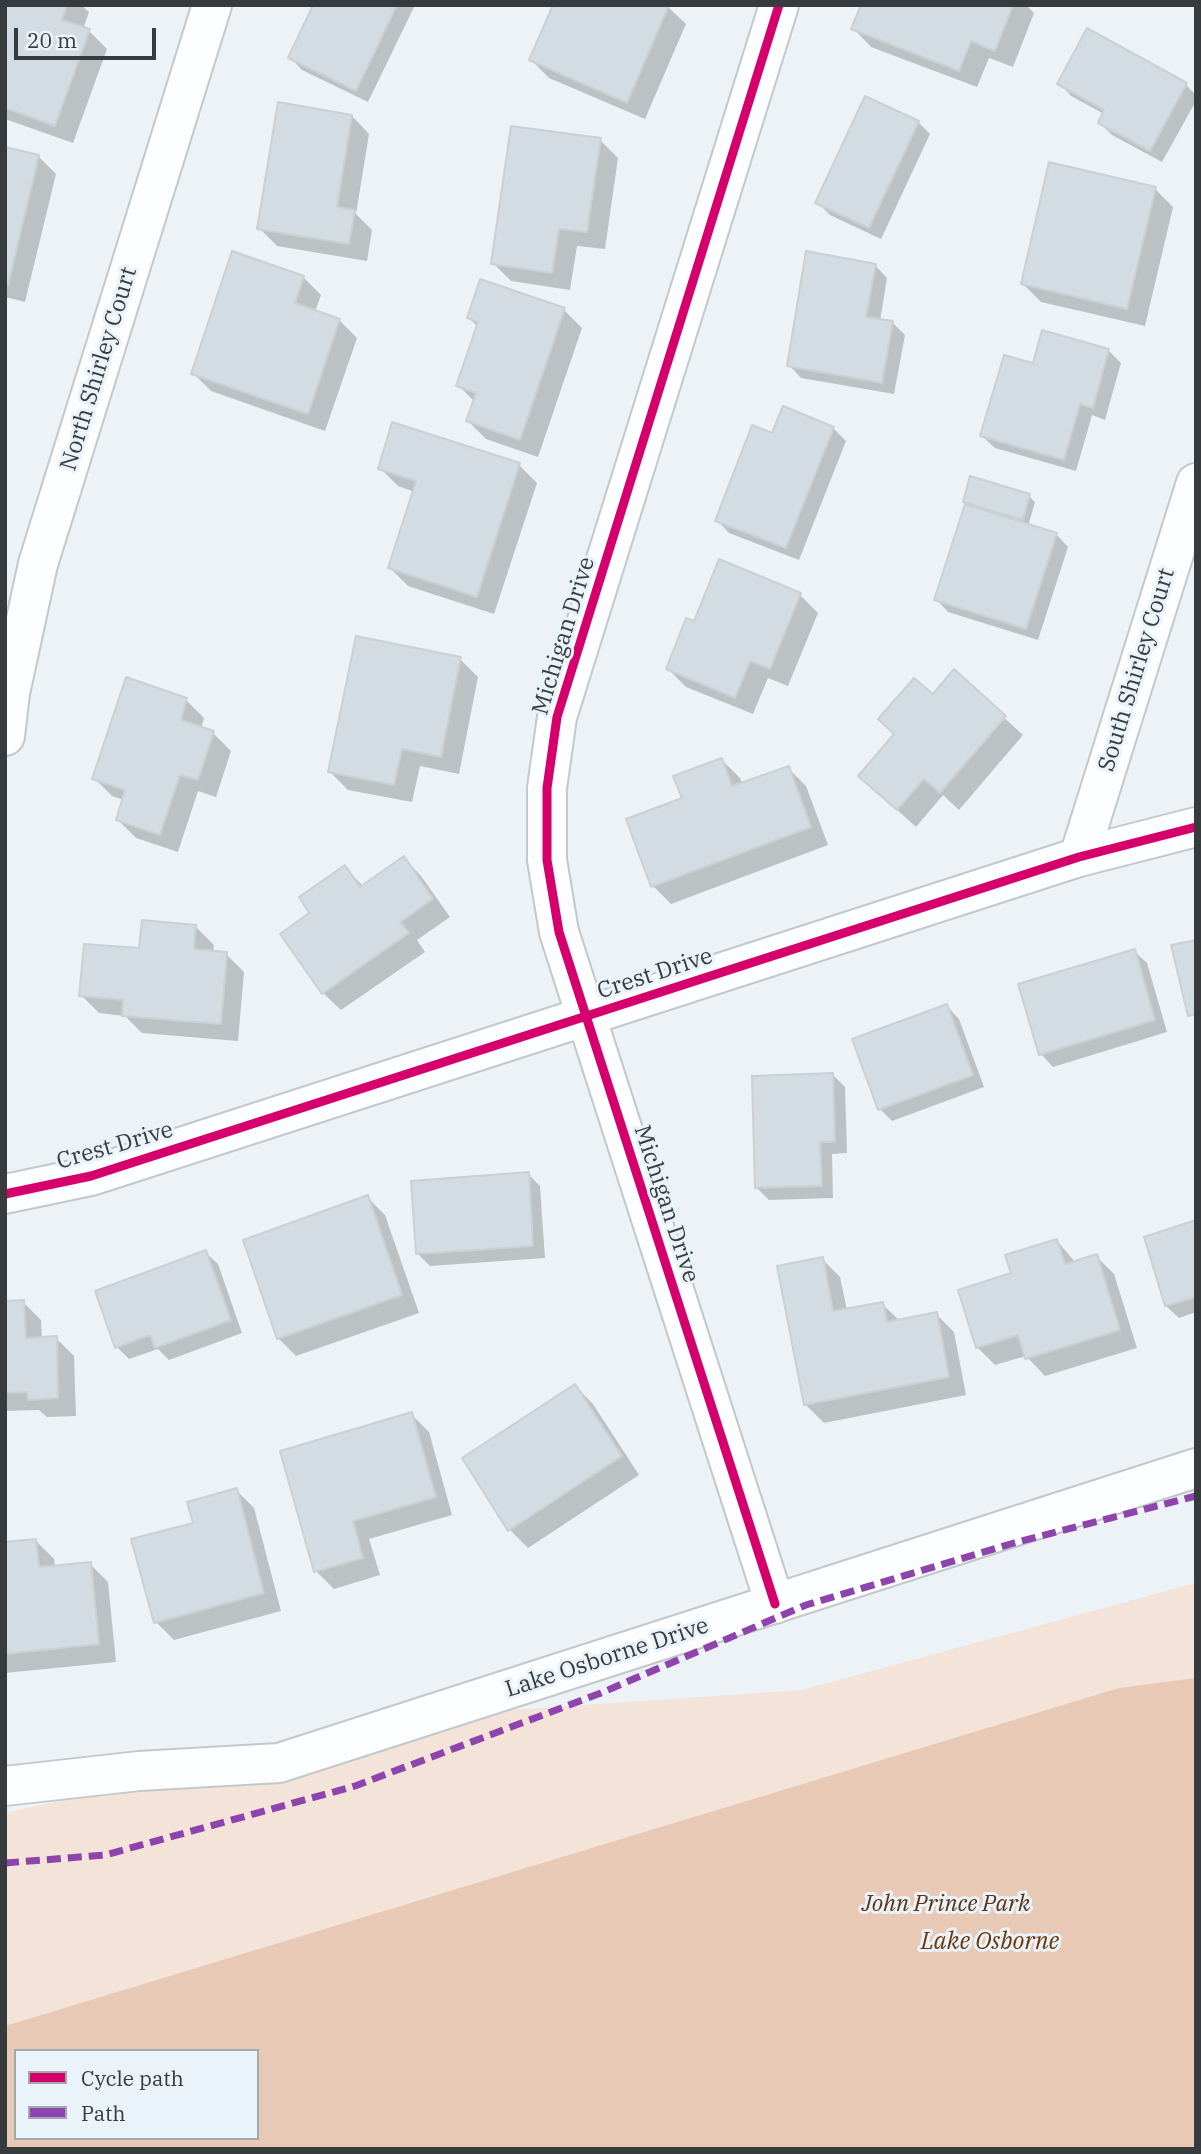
<!DOCTYPE html>
<style>
body{margin:0}
#map{position:relative;width:1201px;height:2154px;overflow:hidden;background:#ecf2f6;font-family:"IBM Plex Serif",serif}
canvas{display:block}
.frame{position:absolute;inset:0;border:7px solid #373b3d;pointer-events:none}
.legend{position:absolute;left:14px;top:2049px;width:245px;height:91px;box-sizing:border-box;background:#e9f3f9;border:2px solid #a2a9ae;margin:0;padding:9px 12px;list-style:none;font-size:21px;color:#373b3d}
.legend li{display:flex;align-items:center;gap:14px;height:35px}
.legend b{width:35px;border:2px solid #a2a9ae}
.scale{position:absolute;left:14px;top:28px;width:142px;height:32px;box-sizing:border-box;border:4px solid #373b3d;border-top:0;padding-left:9px;font-size:21px;line-height:24px;white-space:nowrap;color:#373b3d;-webkit-text-stroke:5px #e9f3f9;paint-order:stroke}
</style>
<div id="map">
<canvas width="1201" height="2154"></canvas>
<div class="frame"></div>
<ul class="legend">
<li><b style="height:9px;background:#d6006c"></b>Cycle path</li>
<li><b style="height:9px;background:#8e44ad"></b>Path</li>
</ul>
<div class="scale">20 m</div>
</div>
<script>
const ctx = document.querySelector('canvas').getContext('2d');
ctx.lineJoin = 'round';
function paint(path, color) { ctx.fillStyle = color; ctx.fill(path, 'evenodd'); }
const toPath = rows => new Path2D(rows.map(r => 'M' + r).join(''));
function trace(path, color, width, dash) { ctx.strokeStyle = color; ctx.lineWidth = width; ctx.lineCap = dash ? 'butt' : 'round'; ctx.setLineDash(dash || []); ctx.stroke(path); }
function label(font, color, halo, rows, align = 'center') {
  ctx.font = font + ' "IBM Plex Serif",serif'; ctx.lineWidth = 6; ctx.setLineDash([]); ctx.textBaseline = 'middle'; ctx.strokeStyle = halo; ctx.fillStyle = color; for (const [text, x, y, turn = 0] of rows) {
    ctx.save(); ctx.translate(x, y); ctx.rotate((+turn || 0) * Math.PI / 180); ctx.textAlign = isNaN(turn) ? turn : align; if (halo) ctx.strokeText(text, 0, 0); ctx.fillText(text, 0, 0); ctx.restore();
  }
}
const green = toPath([
 [1196,1583,1196,2149,5,2149,5,1813,454,1714,802,1690],
 [16,2051,257,2051,257,2138,16,2138]
]);
const water = toPath([
 [1196,1678,1196,2149,5,2149,5,2026,1119,1688],
 [16,2051,257,2051,257,2138,16,2138]
]);
const shadow = toPath([
 [5,5,81,5,89,12,83,29,89,31,107,49,73,143,5,119],
 [315,5,415,5,368,102,302,70,290,57],
 [863,5,1026,5,1034,13,1013,67,989,58,977,87,871,47,854,29],
 [668,7,686,24,645,119,549,78,531,60],
 [1059,83,1186,85,1196,95,1196,101,1162,162,1112,135,1100,123,1104,114,1071,96],
 [352,116,369,134,356,214,372,230,367,261,277,246,259,228],
 [918,122,930,134,881,239,830,215,817,202],
 [600,140,618,158,605,249,577,246,570,290,511,281,493,263],
 [5,149,38,156,56,174,25,302,5,297],
 [1155,189,1173,207,1145,326,1041,302,1023,284],
 [875,265,887,278,880,321,893,323,905,335,894,394,801,378,789,365],
 [303,277,321,295,315,312,339,320,357,338,325,431,211,391,193,373],
 [482,281,564,310,582,328,538,457,486,439,468,421,475,402,458,385,478,327,469,318],
 [1043,332,1109,351,1121,363,1105,420,1092,415,1076,471,995,448,982,436,1034,366],
 [833,428,846,441,799,560,729,533,717,520],
 [519,465,537,483,494,614,408,586,390,568,415,492,398,486,380,468],
 [1029,496,1035,502,1028,526,1056,534,1068,547,1038,640,948,612,936,599,967,504,965,502],
 [800,595,818,613,788,686,768,678,753,714,686,687,668,669,695,623],
 [460,659,478,677,459,774,420,766,412,802,348,790,330,772],
 [954,672,1023,735,959,810,943,795,916,827,860,776],
 [186,700,204,718,201,729,213,733,231,751,216,797,198,791,178,852,136,838,118,820,124,800,112,796,94,778],
 [722,760,740,778,742,784,788,768,806,786,828,845,671,904,653,886,684,799],
 [404,858,421,876,450,917,417,940,425,952,341,1010,323,993,344,867,363,886],
 [196,927,214,945,213,953,226,954,244,972,238,1041,142,1033,125,1016,99,1013,81,995,141,950],
 [1134,951,1147,963,1167,1032,1053,1067,1041,1054],
 [947,1006,959,1019,984,1087,892,1121,880,1109],
 [833,1075,845,1087,847,1153,832,1154,833,1198,769,1200,757,1188],
 [528,1174,540,1186,545,1258,430,1266,418,1254],
 [367,1197,385,1215,419,1313,296,1356,278,1338],
 [1196,1222,1196,1312,1179,1318,1166,1306],
 [1057,1241,1076,1263,1096,1256,1114,1274,1137,1348,1045,1376,1026,1356,995,1365,977,1347,1013,1274],
 [205,1252,218,1264,242,1333,169,1360,158,1349,129,1359,117,1347],
 [822,1259,840,1277,847,1310,882,1304,900,1321,936,1314,954,1332,966,1395,824,1423,806,1405],
 [5,1302,23,1302,41,1320,42,1339,56,1338,74,1356,76,1416,47,1417,39,1410,5,1411],
 [575,1386,593,1404,639,1475,528,1548,510,1530],
 [411,1414,429,1432,452,1515,369,1539,380,1575,334,1589,316,1571],
 [236,1490,254,1508,281,1611,174,1640,156,1622,195,1524],
 [36,1541,54,1559,55,1567,90,1564,108,1582,116,1662,5,1673,5,1544]
]);
const building = toPath([
 [5,5,67,5,62,20,90,29,55,126,5,108,5,5],
 [313,5,397,5,356,91,288,58,313,5],
 [553,5,669,5,627,103,529,60,553,5],
 [861,5,1013,5,995,51,971,41,959,71,851,29,861,5],
 [1087,28,1187,83,1150,151,1098,123,1104,110,1057,84,1087,28],
 [865,96,919,121,869,228,815,203,865,96],
 [278,102,352,115,337,207,355,210,349,244,257,229,278,102],
 [511,126,601,138,587,232,559,229,552,273,491,264,511,126],
 [5,147,39,155,8,285,5,284,5,147],
 [1049,162,1156,187,1127,309,1021,284,1049,162],
 [232,251,304,276,295,303,340,319,308,414,191,374,232,251],
 [806,251,876,264,866,317,893,321,882,383,787,366,806,251],
 [480,279,565,308,520,440,466,421,476,393,456,386,478,322,467,318,480,279],
 [1042,330,1109,349,1093,408,1080,404,1064,460,980,436,1004,355,1033,363,1042,330],
 [783,406,834,427,786,548,715,521,752,425,772,433,783,406],
 [392,422,520,463,477,597,388,568,416,481,378,469,392,422],
 [970,476,1030,494,1023,520,963,502,970,476],
 [965,504,1057,533,1026,629,934,600,965,504],
 [719,559,801,593,770,669,750,661,735,698,666,669,686,618,694,621,719,559],
 [356,636,461,657,441,757,402,749,394,785,328,772,356,636],
 [954,669,1006,716,940,793,924,779,897,810,858,776,894,734,878,719,914,678,933,694,954,669],
 [126,677,187,698,181,720,214,731,198,780,180,775,160,835,116,820,125,790,92,779,126,677],
 [722,758,732,786,789,766,811,827,651,887,626,819,682,798,673,776,722,758],
 [404,856,433,899,400,922,409,933,322,994,280,934,309,913,299,897,345,865,360,887,404,856],
 [142,920,196,925,194,949,227,952,221,1024,122,1016,123,1000,79,996,84,944,139,948,142,920],
 [1196,940,1196,1014,1188,1016,1171,945,1196,940],
 [1135,949,1155,1020,1039,1055,1018,984,1135,949],
 [947,1004,973,1075,878,1110,852,1039,947,1004],
 [833,1073,835,1142,820,1142,822,1186,755,1188,752,1076,833,1073],
 [529,1172,533,1246,416,1254,411,1181,529,1172],
 [368,1195,402,1295,277,1339,243,1240,368,1195],
 [1196,1220,1196,1297,1165,1306,1144,1237,1196,1220],
 [1057,1239,1065,1264,1097,1254,1120,1330,1025,1359,1018,1335,976,1348,958,1290,1011,1273,1005,1255,1057,1239],
 [206,1250,231,1320,155,1348,150,1335,115,1348,95,1291,206,1250],
 [823,1257,833,1311,883,1302,887,1322,937,1312,949,1377,804,1405,777,1266,823,1257],
 [24,1300,26,1338,57,1336,58,1398,28,1400,27,1392,5,1393,5,1301,24,1300],
 [575,1384,622,1456,508,1531,462,1458,575,1384],
 [412,1412,436,1497,353,1521,363,1558,314,1572,280,1451,412,1412],
 [237,1488,264,1593,154,1623,131,1539,193,1523,187,1502,237,1488],
 [36,1539,39,1567,91,1562,99,1644,5,1654,5,1542,36,1539]
]);
const minor = toPath([
 [5,736,10,693,38,564,212,5],
 [1079,857,1196,483],
 [5,1194,91,1176,1079,857,1196,827],
 [775,1604,559,932,547,860,547,788,557,717,779,5],
 [5,1786,139,1771,279,1763,1196,1468]
]);
const quiet = toPath([
 [5,1863,105,1855,355,1786,601,1693,806,1605,1014,1543,1196,1496]
]);
const cycleway = toPath([
 [5,1194,91,1176,1079,857,1196,827],
 [775,1604,559,932,547,860,547,788,557,717,779,5]
]);
const streetNames = [
 ["North Shirley Court",99,369,-73],
 ["Michigan Drive",564,636,-73],
 ["South Shirley Court",1137,670,-73],
 ["Crest Drive",655,974,-18],
 ["Crest Drive",115,1146,-16],
 ["Michigan Drive",666,1204,72],
 ["Lake Osborne Drive",607,1658,-18]
];
const parkNames = [
 ["John Prince Park",946,1904]
];
const waterNames = [
 ["Lake Osborne",990,1942]
];
paint(green, '#f3e3d9');
paint(water, '#e8c9b6');
paint(shadow, '#0003');
paint(building, '#d2dce2');
trace(building, '#cbd0d3', 2);
trace(minor, '#c3c8cb', 42);
trace(minor, '#fcfdfe', 38);
trace(quiet, '#8e44ad', 7, [14, 7]);
trace(cycleway, '#d6006c', 9);
label('23px', '#373b3d', '#e9f3f9', streetNames);
label('italic 23px', '#5e3212', '#e9f3f9', parkNames);
label('italic 24px', '#6e3606', '#e9f3f9', waterNames);
</script>
